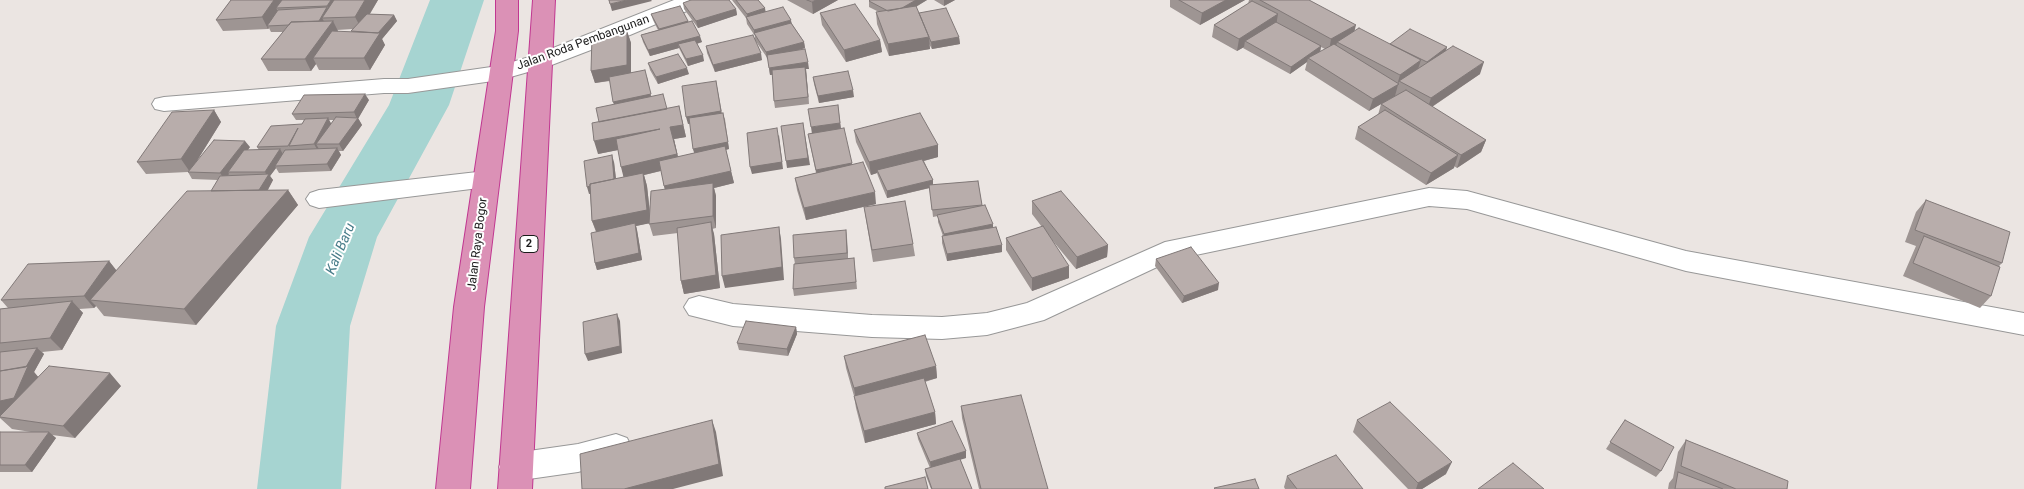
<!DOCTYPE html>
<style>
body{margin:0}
canvas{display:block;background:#ebe5e2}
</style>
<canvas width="2024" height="489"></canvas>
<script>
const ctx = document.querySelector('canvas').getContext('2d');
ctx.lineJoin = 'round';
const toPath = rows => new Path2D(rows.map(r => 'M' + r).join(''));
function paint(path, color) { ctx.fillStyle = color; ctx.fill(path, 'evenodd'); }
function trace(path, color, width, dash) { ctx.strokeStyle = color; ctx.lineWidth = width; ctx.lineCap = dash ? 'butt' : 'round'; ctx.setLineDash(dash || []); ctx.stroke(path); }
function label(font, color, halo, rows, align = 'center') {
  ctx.font = font + ' Roboto,sans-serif'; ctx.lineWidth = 4; ctx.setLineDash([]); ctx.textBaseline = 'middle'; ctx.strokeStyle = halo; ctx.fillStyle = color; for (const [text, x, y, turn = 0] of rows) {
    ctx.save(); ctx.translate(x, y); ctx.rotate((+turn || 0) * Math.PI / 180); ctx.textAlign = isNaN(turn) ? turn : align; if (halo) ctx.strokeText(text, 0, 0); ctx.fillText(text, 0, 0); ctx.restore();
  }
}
const river = toPath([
 [430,0,484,0,449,105,377,237,350,326,341,489,257,489,276,326,309,237,389,105,430,0]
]);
const minor = toPath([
 [674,0,704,0,701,5,630,35,549,66,500,80,408,93,384,93,164,111,155,109,152,104,155,99,164,97,384,79,408,79,498,66,533,56,674,0],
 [486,171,495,174,499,180,495,186,319,208,310,205,306,199,310,193,319,190,486,171],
 [1429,188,1467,191,1686,251,2024,313,2024,335,1686,271,1467,209,1429,206,1172,260,1044,320,987,335,942,339,872,337,733,326,689,315,684,307,689,299,699,296,733,304,872,315,942,317,987,313,1027,303,1165,242,1429,188],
 [616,434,627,438,632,448,627,458,616,462,578,472,515,481,503,477,499,467,503,457,515,453,578,444,616,434]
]);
const highway = toPath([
 [496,0,518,0,518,31,484,307,470,489,436,489,454,307,496,31,496,0],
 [533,0,555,0,532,489,498,489,533,0]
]);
const wall = toPath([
 [231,0,378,0,370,14,394,15,397,21,382,39,385,45,370,70,319,70,316,64,311,71,268,71,261,59,283,32,271,32,269,28,268,29,223,31,216,20],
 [353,29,351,32,338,32,337,30],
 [732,0,758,0,765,8,765,11,792,24,804,42,805,48,797,51,809,69,806,69,809,104,775,108,774,101,773,75,770,75,768,59,755,40,755,36,747,24,746,18],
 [787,0,838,0,813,14],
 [870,0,927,0,916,7,919,13,959,37,960,44,932,49,929,44,930,49,889,56,877,24,876,12,879,12,869,7,869,1],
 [934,0,955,0,944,6],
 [1170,0,1245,0,1200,25,1170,7],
 [1249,0,1309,0,1354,32,1390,44,1447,47,1446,50,1480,74,1432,107,1486,140,1481,152,1457,168,1454,166,1454,168,1426,185,1355,139,1358,127,1378,115,1381,104,1369,111,1305,70,1307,62,1290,74,1243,48,1244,47,1237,51,1212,37,1214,25,1248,4],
 [1321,47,1325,49,1320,52],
 [683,3,736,9,737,15,698,28,684,9],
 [820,13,880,40,882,52,846,62,822,25],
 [651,14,688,21,702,42,697,44,704,61,688,66,679,48,650,56,643,42,641,35,658,30,653,20],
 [627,31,631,43,631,73,651,96,667,109,679,106,686,137,674,139,678,157,694,153,690,123,688,124,716,81,722,113,725,119,729,149,726,150,734,183,714,188,716,196,716,228,712,229,714,234,720,288,684,294,681,281,678,233,653,236,649,223,636,226,637,230,642,260,597,270,595,263,596,232,592,221,590,194,589,194,614,162,616,179,624,177,618,150,598,154,599,122,614,104,610,81,595,83,591,71],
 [661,171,665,190,650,213,647,186,644,175],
 [706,46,762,60,715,72,707,53],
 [648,63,689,74,658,84,650,70],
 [813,77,854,97,819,103,814,84],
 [369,100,358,118,362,125,343,151,339,151,341,155,331,171,279,173,276,168,270,176,273,180,268,190,288,190,298,205,196,325,104,316,96,306,94,308,79,309,83,313,62,350,42,352,44,354,34,372,38,377,121,386,75,438,52,435,56,438,32,472,0,472,0,432,31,432,12,429,0,418,0,416,1,415,0,415,0,309,8,308,1,300,109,261,117,271,211,191,218,180,192,179,188,172,146,174,137,162,214,110,221,122,195,164,250,147,248,150,259,150,257,147,302,124,304,120,296,120,292,114],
 [329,120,334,120,331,124],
 [838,105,841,128,852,165,876,204,806,220,797,190,795,178,816,173,808,134,812,133],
 [854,130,938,145,938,157,924,161,933,180,933,185,978,181,982,206,1002,245,1002,252,947,261,942,243,942,236,943,236,938,222,938,216,933,217,930,188,887,198,878,176,877,173,871,175,856,142],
 [1926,200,2002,263,1999,266,1991,296,1980,308,1903,276,1916,246,1905,242,1916,212],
 [1032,201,1108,245,1107,257,1076,269,1048,235,1069,278,1032,291,1006,250,1006,238,1042,227,1032,214],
 [864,207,913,244,915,256,873,262],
 [846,230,848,259,854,258,857,289,794,296,793,289,795,264,794,258],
 [1156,259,1218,290,1182,303,1155,266],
 [796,327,797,334,788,356,739,350,737,343],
 [844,356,936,366,937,378,925,382,935,412,936,424,865,443,856,408,854,396,846,368],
 [961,406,1048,489,979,489,962,418],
 [1357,420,1446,474,1422,489,1408,489,1353,432],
 [1625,420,1661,471,1656,477,1606,449],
 [917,433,966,451,966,458,960,459,972,489,931,489,926,476,925,469,930,468,918,439],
 [1686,440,1787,489,1668,489,1669,483,1673,478,1678,452],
 [1287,476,1363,489,1285,489,1284,487]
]);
const shadedWall = toPath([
 [274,0,288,0,276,8,279,13,267,26,269,28,268,29,262,17],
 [331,0,338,0,331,12,327,6],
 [365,0,378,0,361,28,355,17],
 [627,0,651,0,652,1,612,11,610,4],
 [816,0,838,0,813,14,812,2],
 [916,0,927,0,893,20,893,13],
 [944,0,955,0,944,6],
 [1226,0,1245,0,1200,25,1202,13],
 [327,7,331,14,322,18,325,23,318,23],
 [765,8,766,14,748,20,747,14],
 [736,9,737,15,698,28,696,21],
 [1278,14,1276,26,1245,41,1244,47,1237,51,1239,39],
 [394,15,397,21,382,39,385,45,370,70,364,58,378,33],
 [791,20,792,26,754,34,754,30],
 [333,21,339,33,313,58,316,64,311,71,305,59],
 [688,21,690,27,661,35,659,29],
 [1356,25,1353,37,1337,42,1336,47,1329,51,1331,39],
 [627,31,631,43,631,77,595,83,591,71],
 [700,36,702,42,680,48,678,44,679,48,650,56,648,50],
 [929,37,930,49,889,56,888,44],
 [959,37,960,44,932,49,931,42],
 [880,40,882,52,846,62,844,50],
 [804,42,805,48,767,59,766,52],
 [1321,46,1320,53,1308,58,1307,62,1290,74,1291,67],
 [1447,47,1445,54,1427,62],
 [761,53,762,60,715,72,713,65],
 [703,55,704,61,688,66,686,59],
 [1421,60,1417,72,1399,81,1395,96,1369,111,1373,99,1397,85,1400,75],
 [808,62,809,69,806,69,809,104,805,70,770,75,769,68],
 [1484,62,1480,74,1427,110,1431,98],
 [687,68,689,74,658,84,656,77],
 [647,77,652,101,616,109,613,102],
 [716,81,722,118,688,124,686,117],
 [853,90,854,97,819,103,818,96],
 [365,94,369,100,358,119,358,118,362,125,343,151,339,144,357,119,354,112],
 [679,106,686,137,674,139,680,166,644,175,647,186,651,223,636,226,637,230,642,260,597,270,595,263,597,233,592,221,624,179,621,167,670,127],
 [214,110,221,122,190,172,181,159],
 [723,113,729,149,695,155,693,149],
 [328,118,332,125,316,144,319,149,318,151,314,144],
 [803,123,810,165,787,168,786,161],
 [840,123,841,130,812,134,811,127],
 [660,129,663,141,598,154,594,141],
 [779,135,783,169,752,174,750,167],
 [1486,140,1481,152,1457,168,1461,155],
 [245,141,250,147,230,172,228,172,229,174,225,180,220,173],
 [938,145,938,157,878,173,877,170,877,173,871,175,869,162],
 [337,148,341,155,331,171,327,164],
 [280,149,284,156,275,166,276,168,270,176,273,180,262,200,257,193,267,176,265,172],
 [612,155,614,162,617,188,589,194,587,187],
 [1458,155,1454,168,1426,185,1431,173],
 [852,163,853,170,817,177,816,170],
 [731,171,734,183,714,188,716,196,716,228,713,216,667,198,664,186],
 [933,180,933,187,887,198,887,191],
 [288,190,298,205,196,325,184,309],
 [875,192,876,204,806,220,804,208],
 [711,222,714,234,720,288,684,294,681,281],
 [993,224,993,231,944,240,944,234],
 [779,227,781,239,784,280,725,288,722,276],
 [846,230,847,237,848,260,847,253],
 [1002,245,1002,252,947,261,947,254],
 [1108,245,1107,257,1076,269,1077,257],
 [109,261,119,274,90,300,96,306,94,308,84,296],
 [1069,266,1069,278,1032,291,1032,278],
 [1219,283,1218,290,1182,303,1184,296],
 [72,301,83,313,62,350,50,338],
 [617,314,620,321,622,353,588,361,585,354],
 [796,327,797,334,788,356,787,349],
 [37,348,44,354,34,372,40,379,26,410,0,415,0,401,24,370],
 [936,366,937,378,856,400,854,388],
 [110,373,121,386,75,438,63,426],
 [935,412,936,424,865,443,864,431],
 [712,420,716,432,723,476,673,489,624,489],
 [49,432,56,438,32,472,25,465],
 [966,451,966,458,931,469,930,462],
 [1452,462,1446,474,1422,489,1416,489,1418,483]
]);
const building = toPath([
 [231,0,274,0,262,17,216,20,231,0],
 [282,0,331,0,327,6,276,8,282,0],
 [334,0,365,0,355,17,322,18,334,0],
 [609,0,627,0,610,4,609,0],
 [691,0,729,0,736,9,696,21,683,3,691,0],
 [736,0,758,0,765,8,747,14,736,0],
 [807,0,816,0,812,2,807,0],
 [870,0,916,0,902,8,888,11,869,1,870,0],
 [1179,0,1226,0,1202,13,1179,0],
 [1260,0,1309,0,1356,25,1331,39,1260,0],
 [1252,1,1278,14,1239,39,1214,25,1252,1],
 [855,4,880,40,844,50,820,13,855,4],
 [680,6,688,21,659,29,651,14,680,6],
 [916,6,929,37,888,44,876,12,916,6],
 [327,7,319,21,291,22,289,25,267,26,278,10,327,7],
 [783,7,791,20,754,30,746,17,783,7],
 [946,8,959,37,931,42,919,13,946,8],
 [367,14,394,15,378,33,351,31,367,14],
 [333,21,305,59,261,59,291,22,333,21],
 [692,21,700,36,648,50,641,35,692,21],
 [1276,22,1321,46,1291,67,1245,41,1276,22],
 [791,23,804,42,766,52,754,33,791,23],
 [1359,28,1421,60,1400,75,1337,42,1359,28],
 [1410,29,1447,47,1427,62,1390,44,1410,29],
 [332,31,380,33,364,58,313,58,332,31],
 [627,31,627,65,591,71,592,36,627,31],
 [753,35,761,53,713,65,706,46,753,35],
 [695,40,703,55,686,59,678,44,695,40],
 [1334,44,1399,84,1373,99,1308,58,1334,44],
 [1453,46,1484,62,1431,98,1399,81,1453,46],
 [805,49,808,62,769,68,767,55,805,49],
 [678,54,687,68,656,77,648,63,678,54],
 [805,67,808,97,774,101,772,70,805,67],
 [645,70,651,94,613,102,609,77,645,70],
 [848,71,853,90,818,96,813,77,848,71],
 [716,81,721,111,686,117,682,86,716,81],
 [1406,90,1486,140,1461,155,1381,104,1406,90],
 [365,94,354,112,292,114,304,95,365,94],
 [663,94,667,109,599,122,596,108,663,94],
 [838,105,840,123,811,127,808,109,838,105],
 [679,106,683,125,670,127,677,154,621,167,616,139,660,129,594,141,592,123,679,106],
 [214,110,181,159,137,162,172,112,214,110],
 [1385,110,1458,155,1431,173,1358,127,1385,110],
 [723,113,728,142,693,149,689,118,723,113],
 [920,113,938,145,869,162,854,130,920,113],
 [336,117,358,118,339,144,316,144,336,117],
 [328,118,314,144,289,146,298,128,288,146,257,147,271,126,302,124,305,119,328,118],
 [803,123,808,158,786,161,781,126,803,123],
 [777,128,782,162,750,167,747,133,777,128],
 [844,128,852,163,816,170,808,134,844,128],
 [214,140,245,141,220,173,188,172,214,140],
 [725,146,731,171,664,186,659,161,725,146],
 [337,148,327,164,275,166,285,150,337,148],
 [280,149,265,172,228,172,244,150,280,149],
 [612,155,614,179,590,184,590,186,587,187,584,161,612,155],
 [922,159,933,180,887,191,877,170,922,159],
 [863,162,875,192,804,208,795,178,863,162],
 [643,173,647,210,592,221,590,184,643,173],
 [269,174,259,190,211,191,220,176,269,174],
 [978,181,982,205,932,210,929,185,978,181],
 [713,183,713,216,649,224,651,191,713,183],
 [288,190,184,309,90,300,187,191,288,190],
 [1061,191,1108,245,1077,257,1032,201,1061,191],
 [1926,200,2010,232,2002,263,1915,230,1926,200],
 [905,201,913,244,872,250,864,207,905,201],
 [985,205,993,224,944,234,937,215,985,205],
 [711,222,716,275,681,281,677,228,711,222],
 [635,223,639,253,595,263,591,233,635,223],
 [1043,226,1069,266,1032,278,1006,238,1043,226],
 [779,227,782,267,722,276,721,235,779,227],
 [996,227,1002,245,947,254,942,236,996,227],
 [846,230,847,253,794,258,793,235,846,230],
 [1924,236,2000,267,1991,296,1913,263,1924,236],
 [1191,247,1219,283,1184,296,1156,259,1191,247],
 [854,258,856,282,793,289,794,264,854,258],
 [109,261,84,296,1,300,28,264,109,261],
 [72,301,50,338,0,343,0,309,72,301],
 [617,314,620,346,585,354,583,322,617,314],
 [746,321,796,327,787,349,737,343,746,321],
 [925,335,936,366,854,388,844,356,925,335],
 [37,348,26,367,0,371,0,352,37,348],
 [28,366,14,398,0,401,0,371,28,366],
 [49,366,110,373,63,426,0,417,0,416,49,366],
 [924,378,935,412,864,431,854,396,924,378],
 [1021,395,1048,489,981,489,961,406,1021,395],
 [1390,402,1452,462,1418,483,1357,420,1390,402],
 [712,420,719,464,624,489,582,489,580,454,712,420],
 [1625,420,1674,447,1661,471,1610,442,1625,420],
 [952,421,966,451,930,462,917,433,952,421],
 [0,432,49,432,25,465,0,465,0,432],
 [1686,440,1788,481,1787,489,1736,489,1681,466,1686,440],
 [1336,455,1363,489,1297,489,1287,476,1336,455],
 [960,459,972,489,932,489,925,469,960,459],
 [1513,463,1544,489,1478,489,1513,463],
 [1678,472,1723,489,1675,489,1678,472],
 [925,477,928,489,885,489,885,487,925,477],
 [1255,479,1259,489,1215,489,1214,488,1255,479]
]);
const shields = [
 [529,244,18]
];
const shieldNames = [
 ["2",529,244]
];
const streetNames = [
 ["Jalan Roda Pembangunan",583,43,-20],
 ["Jalan Raya Bogor",478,244,-83]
];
const waterNames = [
 ["Kali Baru",341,249,-67]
];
paint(river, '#a6d4d1');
trace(minor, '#989898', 2);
trace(highway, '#c13791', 2);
paint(minor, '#fff');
paint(highway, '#db91b6');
paint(wall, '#9e9593');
paint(shadedWall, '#817978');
paint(building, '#b8adab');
trace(building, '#817978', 1);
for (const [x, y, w] of shields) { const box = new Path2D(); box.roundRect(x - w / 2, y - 8.5, w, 17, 4); ctx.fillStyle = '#fff'; ctx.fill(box); trace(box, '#1b1b1b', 1); }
label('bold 11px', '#1b1b1b', null, shieldNames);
label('12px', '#1b1b1b', '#fff', streetNames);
label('italic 14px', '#497d8a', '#fff', waterNames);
</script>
